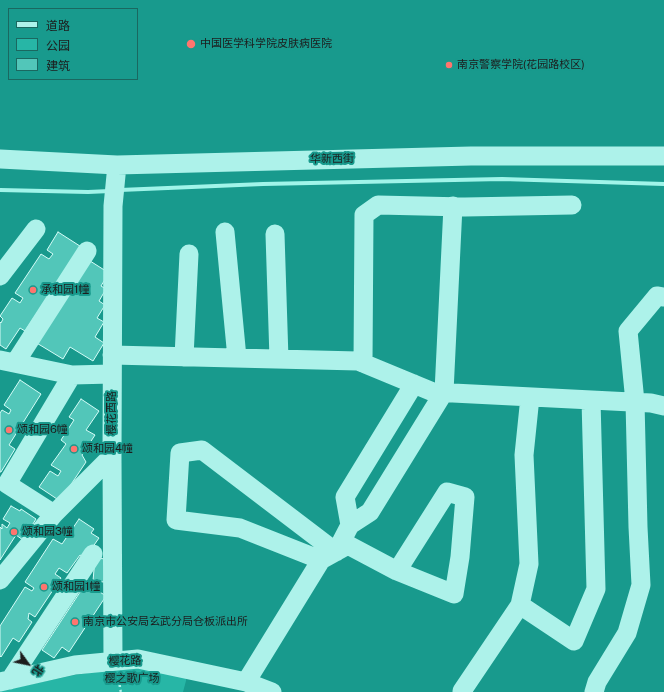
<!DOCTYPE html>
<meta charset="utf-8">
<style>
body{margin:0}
#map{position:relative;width:664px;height:692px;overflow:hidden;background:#189a8d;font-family:"Public Sans","Noto Sans SC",sans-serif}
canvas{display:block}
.legend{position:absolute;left:8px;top:8px;width:130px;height:72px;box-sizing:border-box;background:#189a8d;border:1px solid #1a6860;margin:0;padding:5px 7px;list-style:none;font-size:12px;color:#1d1d1d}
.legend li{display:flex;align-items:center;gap:8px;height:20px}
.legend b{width:20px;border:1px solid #1a6860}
.north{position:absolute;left:8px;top:644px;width:40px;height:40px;-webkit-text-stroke:3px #189a8d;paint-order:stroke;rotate:123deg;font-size:11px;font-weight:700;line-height:16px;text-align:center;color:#1d1d1d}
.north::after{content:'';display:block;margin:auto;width:14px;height:18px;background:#1d1d1d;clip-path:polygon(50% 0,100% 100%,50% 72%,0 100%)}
</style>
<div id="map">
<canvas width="664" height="692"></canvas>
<ul class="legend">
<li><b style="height:5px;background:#adf2ea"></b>道路</li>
<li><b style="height:11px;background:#27b6a6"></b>公园</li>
<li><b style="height:11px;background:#52c6b9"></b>建筑</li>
</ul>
<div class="north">北</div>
</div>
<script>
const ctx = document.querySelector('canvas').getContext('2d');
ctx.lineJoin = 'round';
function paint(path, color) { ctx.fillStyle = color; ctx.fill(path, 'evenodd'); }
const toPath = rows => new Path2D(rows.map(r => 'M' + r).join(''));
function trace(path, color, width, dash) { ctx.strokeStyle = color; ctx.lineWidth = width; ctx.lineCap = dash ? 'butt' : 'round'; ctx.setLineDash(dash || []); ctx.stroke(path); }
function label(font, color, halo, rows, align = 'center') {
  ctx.font = font + ' "Public Sans","Noto Sans SC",sans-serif'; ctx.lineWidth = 4; ctx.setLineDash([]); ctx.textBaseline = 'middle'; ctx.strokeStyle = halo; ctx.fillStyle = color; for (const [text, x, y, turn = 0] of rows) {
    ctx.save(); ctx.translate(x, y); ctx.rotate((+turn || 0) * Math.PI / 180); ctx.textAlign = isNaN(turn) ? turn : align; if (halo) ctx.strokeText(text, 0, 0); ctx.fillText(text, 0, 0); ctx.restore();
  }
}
const green = toPath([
 [136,666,187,677,183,692,0,692,0,691,75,675]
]);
const stream = toPath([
 [0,190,88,192,110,191],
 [120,190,263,184,502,179,664,184]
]);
const building = toPath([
 [58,232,83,248,56,288,49,283,46,288,51,292,25,331,20,328,6,349,0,345,0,322,1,323,3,319,0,316,12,298,20,303,23,298,15,293,41,254,49,259,53,254,47,250,58,232],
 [87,259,109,273,101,286,106,289,99,301,105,305,97,318,104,322,95,337,104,343,93,361,70,347,63,359,35,342,87,259],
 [20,380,41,394,9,445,15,449,1,472,0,472,0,413,2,410,9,414,11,410,4,405,20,380],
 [81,399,99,411,86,430,95,435,82,455,86,462,60,501,39,487,50,471,58,476,61,471,51,465,66,444,61,440,74,420,69,417,81,399],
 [11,506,20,511,21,509,36,519,23,540,16,535,0,560,0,527,2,529,2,524,7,528,10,523,3,519,11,506],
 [79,519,94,529,91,533,99,538,85,558,80,555,67,573,59,568,55,574,61,578,35,617,29,613,28,619,32,622,19,642,13,638,1,657,0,656,0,626,25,587,32,591,34,588,25,582,53,539,62,544,79,519],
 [95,558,106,559,104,582,93,581,95,558],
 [86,583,106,596,69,652,62,647,54,658,42,650,86,583]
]);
const path = toPath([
 [119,675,120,689,121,692]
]);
const minor = toPath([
 [0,159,117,165,471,156,664,156],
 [225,232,237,358],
 [275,234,279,359],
 [0,276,36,229],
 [112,355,358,361,433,392,651,403,664,406],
 [184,357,189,254],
 [0,360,72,375,112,374],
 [15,363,87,251],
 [363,363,364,215,378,205,465,207,572,205],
 [530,397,524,455,529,564,520,605,574,641,596,589,591,400],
 [54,514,7,484,72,375],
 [350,525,345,497,414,384],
 [321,560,240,528,176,520,180,453,202,450,336,552,350,525,370,512,444,392,453,206],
 [0,580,54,514,112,456],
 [113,661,112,456,113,206,117,165],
 [10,680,93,554],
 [0,682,75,665,138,659,246,682,272,692],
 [246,682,321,560,348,545,397,571,454,594,460,557,465,497,447,492,397,571],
 [462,691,520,605],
 [594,692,597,682,627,633,641,585,638,527,635,402,628,331,657,296,664,297]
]);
const markers = [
 [191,44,5,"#ff756e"],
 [449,65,4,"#ff756e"],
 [33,290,4,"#ff756e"],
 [9,430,4,"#ff756e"],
 [74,449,4,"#ff756e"],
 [14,532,4,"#ff756e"],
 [44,587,4,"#ff756e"],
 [75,622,4,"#ff756e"]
];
const poiNames = [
 ["中国医学科学院皮肤病医院",200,44],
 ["南京警察学院(花园路校区)",457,65],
 ["承和园1幢",41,290],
 ["颂和园6幢",17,430],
 ["颂和园4幢",82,449],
 ["颂和园3幢",22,532],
 ["颂和园1幢",52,587],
 ["南京市公安局玄武分局仓板派出所",83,622]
];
const streetNames = [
 ["华新西街",332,159,-1],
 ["樱花西路",112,413,-90],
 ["樱花路",125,661,-2]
];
const parkNames = [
 ["樱之歌广场",132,679]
];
paint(green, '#27b6a6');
trace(stream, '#a0f4e9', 4);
paint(building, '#52c6b9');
trace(building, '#d5fcf7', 1);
trace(path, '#adf2ea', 2.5, [2, 3]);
trace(minor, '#adf2ea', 19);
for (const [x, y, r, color] of markers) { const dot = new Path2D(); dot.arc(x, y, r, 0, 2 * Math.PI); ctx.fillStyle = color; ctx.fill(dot); trace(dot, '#189a8d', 1.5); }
label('11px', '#1d1d1d', '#189a8d', poiNames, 'left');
label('11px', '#1d1d1d', '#189a8d', streetNames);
label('11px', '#1b1d1c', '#189a8d', parkNames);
</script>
